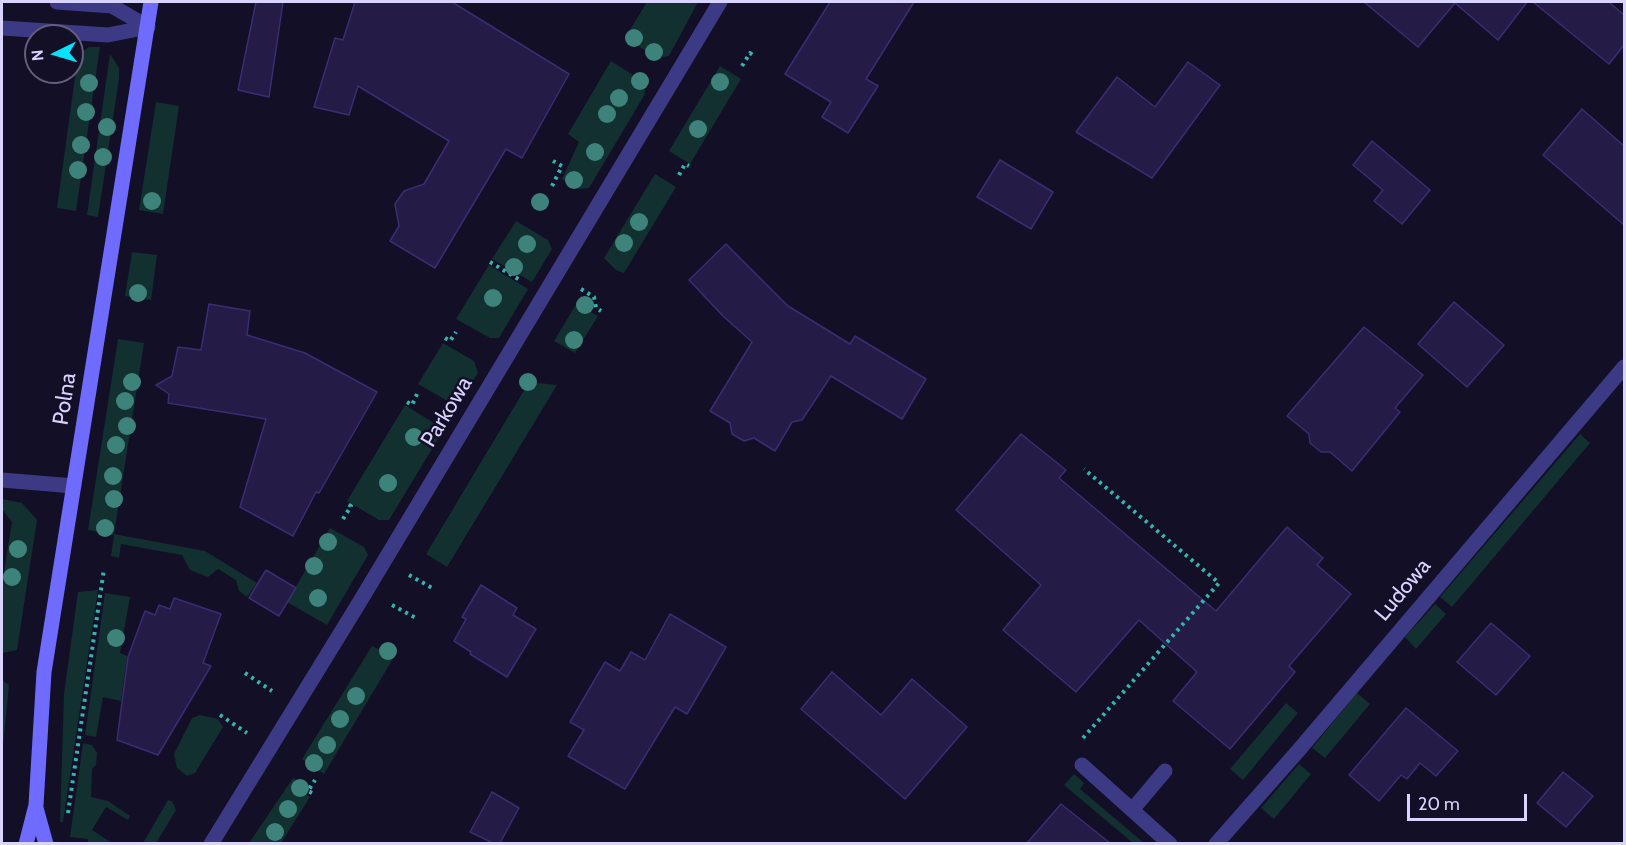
<!DOCTYPE html>
<style>
body{margin:0}
#map{position:relative;width:1626px;height:845px;overflow:hidden;background:#130f26;font-family:Cabin,sans-serif}
canvas{display:block}
.frame{position:absolute;inset:0;border:3px solid #d9d4ff;pointer-events:none}
.north{position:absolute;left:24px;top:24px;width:60px;height:60px;box-sizing:border-box;background:#130f26;border:2px solid #625e7d;border-radius:50%;rotate:265deg;font-size:16px;font-weight:700;line-height:24px;text-align:center;color:#d9d4ff}
.north::after{content:'';display:block;margin:auto;width:21px;height:27px;background:#00e5ff;clip-path:polygon(50% 0,100% 100%,50% 72%,0 100%)}
.scale{position:absolute;left:1407px;top:794px;width:120px;height:27px;box-sizing:border-box;border:3px solid #d9d4ff;border-top:0;padding-left:8px;font-size:18px;line-height:21px;white-space:nowrap;color:#d9d4ff;-webkit-text-stroke:4px #130f26;paint-order:stroke}
</style>
<div id="map">
<canvas width="1626" height="845"></canvas>
<div class="frame"></div>
<div class="north">N</div>
<div class="scale">20 m</div>
</div>
<script>
const ctx = document.querySelector('canvas').getContext('2d');
ctx.lineJoin = 'round';
function paint(path, color) { ctx.fillStyle = color; ctx.fill(path, 'evenodd'); }
const toPath = rows => new Path2D(rows.map(r => 'M' + r).join(''));
function trace(path, color, width, dash) { ctx.strokeStyle = color; ctx.lineWidth = width; ctx.lineCap = dash ? 'butt' : 'round'; ctx.setLineDash(dash || []); ctx.stroke(path); }
function label(font, color, halo, rows, align = 'center') {
  ctx.font = font + ' Cabin,sans-serif'; ctx.lineWidth = 5; ctx.setLineDash([]); ctx.textBaseline = 'middle'; ctx.strokeStyle = halo; ctx.fillStyle = color; for (const [text, x, y, turn = 0] of rows) {
    ctx.save(); ctx.translate(x, y); ctx.rotate((+turn || 0) * Math.PI / 180); ctx.textAlign = isNaN(turn) ? turn : align; if (halo) ctx.strokeText(text, 0, 0); ctx.fillText(text, 0, 0); ctx.restore();
  }
}
const green = toPath([
 [647,2,698,2,669,56,658,58,625,38],
 [89,47,100,47,76,211,57,208,78,55],
 [110,54,119,68,119,79,98,217,87,215],
 [611,61,644,82,645,94,589,188,579,189,562,179,579,142,568,134],
 [720,66,741,79,690,164,669,151],
 [156,102,179,106,163,214,139,210],
 [655,174,676,187,624,273,616,270,604,258],
 [516,221,548,240,552,249,532,282,492,259],
 [132,252,157,255,151,300,125,296],
 [489,265,528,289,499,338,490,338,456,319],
 [581,296,590,301,589,311,598,316,575,353,554,341],
 [118,339,144,343,114,534,205,551,257,583,247,597,239,591,236,580,218,569,208,577,190,570,182,555,121,544,119,558,111,556,114,535,88,530],
 [443,343,474,361,478,373,460,401,451,403,418,384],
 [529,382,557,385,447,567,426,554],
 [405,405,437,425,441,434,389,520,379,520,347,501],
 [1580,434,1590,443,1452,607,1440,597],
 [2,499,22,503,37,520,17,650,2,653,2,584,12,522,2,509],
 [330,528,364,547,368,555,327,625,287,602],
 [98,590,63,822,60,822,64,694,78,592],
 [105,593,130,597,120,653,127,656,121,701,103,697,96,737,85,735],
 [1435,604,1446,614,1416,649,1405,637],
 [372,646,382,651,385,646,397,652,324,774,302,759],
 [2,680,9,685,2,757],
 [1357,693,1370,704,1325,758,1312,748],
 [1286,703,1298,713,1243,780,1230,769],
 [200,715,218,719,223,727,195,773,187,776,177,768,174,754,192,718],
 [83,743,92,745,97,753,96,765,92,769,91,797,108,801,130,816,128,820,106,807,92,830,112,843,88,843,88,839,70,837],
 [1299,764,1311,774,1274,819,1261,808],
 [1074,774,1084,783,1080,789,1144,843,1133,843,1064,785],
 [293,778,307,787,304,793,310,797,281,843,249,843],
 [168,800,172,801,176,810,158,840,156,843,143,843]
]);
const building = toPath([
 [256,2,283,2,269,97,238,90,256,2],
 [355,2,452,2,569,74,522,158,506,149,435,268,390,241,399,226,395,204,404,191,424,184,449,141,358,86,349,115,314,107,335,38,343,40,355,2],
 [830,2,914,2,866,79,878,86,848,133,822,117,831,102,785,74,830,2],
 [1364,2,1527,2,1498,40,1455,3,1418,47,1364,2],
 [1533,2,1609,2,1624,15,1624,45,1609,64,1533,2],
 [1188,62,1220,85,1152,178,1076,132,1117,77,1155,107,1188,62],
 [1582,109,1624,146,1624,225,1543,155,1582,109],
 [1372,141,1430,190,1402,224,1374,201,1383,190,1353,165,1372,141],
 [1000,160,1053,192,1031,229,977,197,1000,160],
 [726,244,788,306,850,344,855,336,926,379,902,419,831,376,802,420,792,422,775,451,754,438,744,441,732,434,730,423,710,411,752,342,723,316,689,280,726,244],
 [1454,302,1504,345,1467,387,1418,344,1454,302],
 [209,304,250,311,247,335,305,353,377,392,319,493,316,492,293,536,240,507,266,419,168,403,169,394,156,385,172,376,178,347,201,350,209,304],
 [1364,327,1423,375,1395,408,1400,412,1352,471,1330,452,1321,452,1310,443,1309,434,1287,416,1364,327],
 [1021,434,1066,470,1059,478,1216,611,1287,527,1323,558,1317,565,1351,594,1289,666,1295,672,1230,749,1173,701,1197,672,1139,620,1076,692,1003,630,1041,585,956,510,1021,434],
 [266,570,296,588,279,616,249,598,266,570],
 [481,585,517,608,513,615,536,629,507,677,470,654,471,652,454,641,466,619,462,617,481,585],
 [174,598,221,614,203,663,211,666,158,755,117,740,128,657,145,611,155,615,159,605,170,609,174,598],
 [670,614,726,647,687,714,675,707,625,789,568,756,584,730,570,722,605,662,620,671,631,652,645,660,670,614],
 [1491,623,1530,656,1496,695,1457,662,1491,623],
 [832,672,881,715,912,679,967,727,905,799,801,709,832,672],
 [1406,708,1458,751,1436,776,1420,763,1407,779,1401,775,1379,801,1349,775,1406,708],
 [1563,772,1593,796,1566,827,1537,803,1563,772],
 [492,792,519,808,500,843,493,843,470,832,492,792],
 [1061,804,1110,843,1027,843,1061,804]
]);
const path = toPath([
 [742,66,750,53,754,56],
 [679,175,685,164,689,166],
 [552,186,562,166,553,161],
 [490,262,520,280],
 [581,289,594,297,596,308,601,311],
 [445,338,450,341,456,332],
 [407,402,412,405,417,394],
 [343,519,351,506,346,503],
 [409,575,434,589],
 [392,605,416,618],
 [245,673,272,691],
 [220,715,247,733],
 [1083,738,1219,583,1084,469],
 [312,793,308,791,315,780],
 [68,813,104,569]
]);
const lane = toPath([
 [57,2,112,6,148,27],
 [2,28,108,35,148,27],
 [1082,765,1170,844],
 [1132,810,1165,771]
]);
const street = toPath([
 [2,480,74,486],
 [211,844,359,603,720,2],
 [1216,844,1298,751,1624,367]
]);
const secondary = toPath([
 [36,808,46,844],
 [26,844,36,805,44,672,151,2]
]);
const trees = [
 [634,38],
 [654,52],
 [640,81],
 [720,82],
 [89,83],
 [619,98],
 [86,112],
 [607,114],
 [107,127],
 [698,129],
 [81,145],
 [595,152],
 [103,157],
 [78,170],
 [574,180],
 [152,201],
 [540,202],
 [639,222],
 [624,243],
 [527,244],
 [514,267],
 [138,293],
 [493,298],
 [585,305],
 [574,340],
 [132,382],
 [528,382],
 [125,401],
 [127,426],
 [414,437],
 [116,445],
 [113,476],
 [388,483],
 [114,499],
 [105,528],
 [328,542],
 [18,549],
 [314,566],
 [12,577],
 [318,598],
 [116,638],
 [388,651],
 [356,696],
 [340,719],
 [327,745],
 [314,763],
 [300,788],
 [288,809],
 [275,832]
];
const streetNames = [
 ["Polna",65,399,-81],
 ["Parkowa",447,412,-59],
 ["Ludowa",1403,590,-50]
];
paint(green, '#12302f');
paint(building, '#241b47');
trace(building, '#3b2d73', 1.5);
trace(path, '#2fb8b0', 4, [3, 4.5]);
trace(lane, '#3d3a85', 15);
trace(street, '#3d3a85', 15);
trace(secondary, '#6f6bff', 15);
ctx.fillStyle = '#3d827b';
for (const [x, y] of trees) { ctx.beginPath(); ctx.arc(x, y, 9, 0, 2 * Math.PI); ctx.fill(); }
label('22px', '#d9d4ff', '#130f26', streetNames);
</script>
